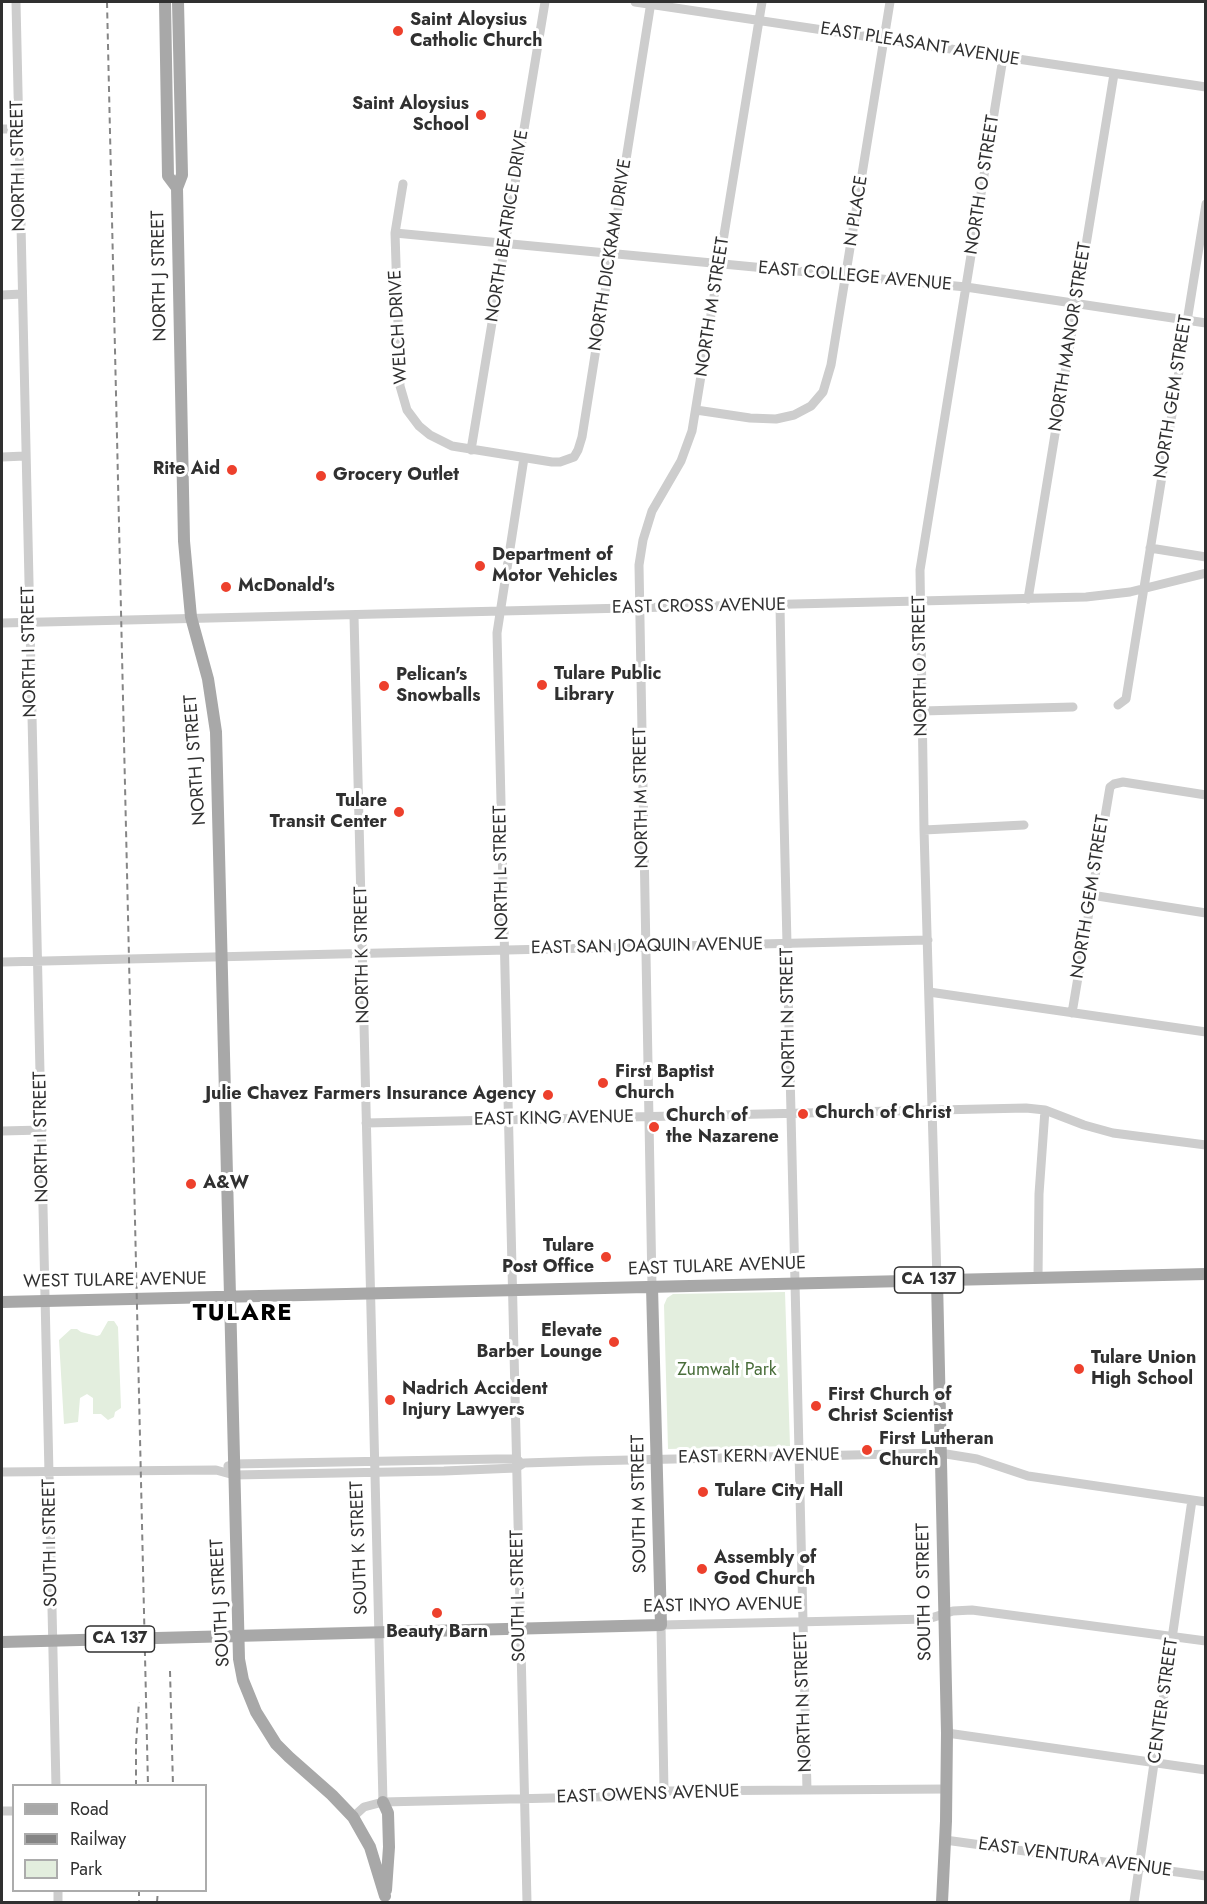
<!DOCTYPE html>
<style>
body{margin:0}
#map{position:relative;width:1207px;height:1904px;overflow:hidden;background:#fff;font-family:Jost,sans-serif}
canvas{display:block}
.frame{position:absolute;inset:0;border:3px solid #303030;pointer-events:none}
.legend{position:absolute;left:12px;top:1784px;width:195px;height:108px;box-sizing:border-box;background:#fff;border:2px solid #acacac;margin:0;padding:8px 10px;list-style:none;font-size:18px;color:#303030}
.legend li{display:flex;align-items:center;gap:12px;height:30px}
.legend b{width:30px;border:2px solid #acacac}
</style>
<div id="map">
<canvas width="1207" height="1904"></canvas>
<div class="frame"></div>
<ul class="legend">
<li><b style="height:8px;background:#a8a8a8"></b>Road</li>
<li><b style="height:8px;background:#858585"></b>Railway</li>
<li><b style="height:16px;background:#e3eede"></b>Park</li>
</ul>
</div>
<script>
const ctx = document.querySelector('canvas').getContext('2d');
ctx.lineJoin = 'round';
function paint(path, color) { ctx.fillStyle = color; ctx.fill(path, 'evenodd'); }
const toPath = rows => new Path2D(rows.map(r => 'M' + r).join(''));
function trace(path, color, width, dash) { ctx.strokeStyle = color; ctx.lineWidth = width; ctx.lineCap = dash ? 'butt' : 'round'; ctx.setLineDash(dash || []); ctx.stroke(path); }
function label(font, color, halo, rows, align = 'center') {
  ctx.font = font + ' Jost,sans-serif'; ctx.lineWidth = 6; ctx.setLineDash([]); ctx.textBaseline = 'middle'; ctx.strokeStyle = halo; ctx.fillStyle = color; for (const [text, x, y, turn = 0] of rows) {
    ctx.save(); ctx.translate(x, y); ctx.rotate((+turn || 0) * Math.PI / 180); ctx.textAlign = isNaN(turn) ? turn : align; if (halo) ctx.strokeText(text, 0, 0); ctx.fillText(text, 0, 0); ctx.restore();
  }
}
const green = toPath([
 [785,1292,790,1446,668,1449,664,1305,667,1298,673,1294],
 [108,1321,114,1321,118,1327,121,1408,115,1412,114,1417,108,1420,101,1414,93,1414,93,1398,87,1394,80,1398,78,1422,64,1424,59,1340,71,1329,77,1329,81,1332,97,1336,100,1335]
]);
const minor = toPath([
 [16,2,56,1786],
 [635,2,1206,87],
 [2,129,19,129],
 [403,184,395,233,400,386,407,410,419,426,430,435,452,446,552,462,560,462,574,457,578,450,582,437,651,2],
 [395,233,966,287,1206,323],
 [2,295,22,294],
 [696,410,750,418,776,419,794,415,811,406,823,392,831,365,890,2],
 [471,450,545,2],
 [2,457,25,456],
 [524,458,497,633,527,1902],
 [1150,548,1206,557],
 [1028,599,1114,74],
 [780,605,783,775,807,1790],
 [354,616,383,1802],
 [2,623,1086,597,1130,592,1206,573],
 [1118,705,1126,699,1206,204],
 [922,711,1073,707],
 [924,830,1024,825],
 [1091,895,1206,913],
 [2,962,928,940],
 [929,992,1206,1032],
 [1072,1013,1110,787,1114,784,1123,782,1206,795],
 [366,1123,1026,1108,1045,1110,1084,1125,1113,1133,1206,1145],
 [2,1131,42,1130],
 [1038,1277,1039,1194,1045,1110],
 [937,1280,924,830,920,570,1003,58],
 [652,1287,639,565,643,540,652,511,681,461,692,431,762,2],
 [228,1466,234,1464,497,1459,516,1459,519,1461],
 [2,1472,216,1470,234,1475,444,1471,516,1468,524,1463,586,1461,940,1453,977,1459,1028,1476,1206,1502],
 [947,1733,1206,1770],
 [664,1791,661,1625,928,1619,953,1611,972,1610,1206,1641],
 [2,1811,14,1811],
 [353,1817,364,1807,383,1802,595,1797,651,1795,664,1791,947,1789],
 [945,1840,1206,1876],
 [58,1890,58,1902],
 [1134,1902,1192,1500]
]);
const major = toPath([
 [165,2,168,176,177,188],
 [178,2,182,175,177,188,184,541,191,617,208,679,216,732,239,1659,243,1680,256,1712,276,1744,289,1757,332,1795,353,1817,370,1847,385,1896],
 [937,1280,947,1733,946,1821,942,1902],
 [2,1302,1206,1274],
 [2,1642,661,1625,652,1287],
 [383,1802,388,1813,389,1847,386,1890]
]);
const rail = toPath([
 [107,2,148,1786],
 [170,1671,173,1786],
 [136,1786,136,1744,139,1702],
 [139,1890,139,1902],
 [157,1902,158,1890]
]);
const markers = [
 [398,31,6,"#ed402c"],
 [481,115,6,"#ed402c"],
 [232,470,6,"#ed402c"],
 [321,476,6,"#ed402c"],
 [480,566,6,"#ed402c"],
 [226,587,6,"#ed402c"],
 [542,685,6,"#ed402c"],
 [384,686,6,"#ed402c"],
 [399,812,6,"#ed402c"],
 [603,1083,6,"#ed402c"],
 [548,1095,6,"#ed402c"],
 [803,1114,6,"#ed402c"],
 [654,1127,6,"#ed402c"],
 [191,1184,6,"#ed402c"],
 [606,1257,6,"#ed402c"],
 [614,1342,6,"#ed402c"],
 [1079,1369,6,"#ed402c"],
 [390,1400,6,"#ed402c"],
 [816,1406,6,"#ed402c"],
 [867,1450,6,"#ed402c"],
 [703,1492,6,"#ed402c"],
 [702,1569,6,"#ed402c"],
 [437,1613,6,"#ed402c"]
];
const shields = [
 [929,1280,69],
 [120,1639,69]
];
const shieldNames = [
 ["CA 137",929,1280],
 ["CA 137",120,1639]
];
const poiNames = [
 ["Saint Aloysius",410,21],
 ["Catholic Church",410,42],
 ["Saint Aloysius",469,105,"right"],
 ["School",469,126,"right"],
 ["Rite Aid",220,470,"right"],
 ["Grocery Outlet",333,476],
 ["Department of",492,556],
 ["Motor Vehicles",492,577],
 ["McDonald's",238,587],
 ["Tulare Public",554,675],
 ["Library",554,696],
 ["Pelican's",396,676],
 ["Snowballs",396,697],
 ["Tulare",387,802,"right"],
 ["Transit Center",387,823,"right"],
 ["First Baptist",615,1073],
 ["Church",615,1094],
 ["Julie Chavez Farmers Insurance Agency",536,1095,"right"],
 ["Church of Christ",815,1114],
 ["Church of",666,1117],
 ["the Nazarene",666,1138],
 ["A&W",203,1184],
 ["Tulare",594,1247,"right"],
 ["Post Office",594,1268,"right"],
 ["Elevate",602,1332,"right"],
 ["Barber Lounge",602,1353,"right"],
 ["Tulare Union",1091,1359],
 ["High School",1091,1380],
 ["Nadrich Accident",402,1390],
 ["Injury Lawyers",402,1411],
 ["First Church of",828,1396],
 ["Christ Scientist",828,1417],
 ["First Lutheran",879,1440],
 ["Church",879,1461],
 ["Tulare City Hall",715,1492],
 ["Assembly of",714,1559],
 ["God Church",714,1580],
 ["Beauty Barn",437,1633,"center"]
];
const streetNames = [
 ["EAST PLEASANT AVENUE",920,45,9],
 ["NORTH I STREET",19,166,-91],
 ["NORTH O STREET",983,185,-81],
 ["N PLACE",857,211,-81],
 ["NORTH BEATRICE DRIVE",508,226,-81],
 ["NORTH DICKRAM DRIVE",611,255,-81],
 ["NORTH J STREET",160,276,-91],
 ["EAST COLLEGE AVENUE",855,277,5],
 ["NORTH M STREET",713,307,-81],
 ["WELCH DRIVE",399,327,-93],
 ["NORTH MANOR STREET",1071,337,-81],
 ["NORTH GEM STREET",1174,397,-81],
 ["EAST CROSS AVENUE",699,607,-1],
 ["NORTH I STREET",30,652,-91],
 ["NORTH O STREET",921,666,-91],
 ["NORTH J STREET",196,760,-94],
 ["NORTH M STREET",642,798,-91],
 ["NORTH L STREET",502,873,-91],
 ["NORTH GEM STREET",1091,897,-81],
 ["EAST SAN JOAQUIN AVENUE",647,947,-1],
 ["NORTH K STREET",363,955,-91],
 ["NORTH N STREET",789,1018,-91],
 ["EAST KING AVENUE",554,1119,-1],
 ["NORTH I STREET",42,1137,-91],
 ["EAST TULARE AVENUE",717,1267,-2],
 ["WEST TULARE AVENUE",115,1281,-1],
 ["EAST KERN AVENUE",759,1457,-1],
 ["SOUTH M STREET",640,1504,-91],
 ["SOUTH I STREET",51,1543,-91],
 ["SOUTH K STREET",360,1548,-92],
 ["SOUTH O STREET",925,1592,-91],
 ["SOUTH L STREET",519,1596,-91],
 ["SOUTH J STREET",221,1603,-93],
 ["EAST INYO AVENUE",723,1606,-1],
 ["CENTER STREET",1164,1701,-82],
 ["NORTH N STREET",804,1702,-92],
 ["EAST OWENS AVENUE",648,1795,-2],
 ["EAST VENTURA AVENUE",1075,1858,8]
];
const parkNames = [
 ["Zumwalt Park",727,1371]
];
const districtNames = [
 ["TULARE",243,1314]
];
paint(green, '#e3eede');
trace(minor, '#cdcdcd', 9);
trace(major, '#a8a8a8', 12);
trace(rail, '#858585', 2, [6, 4.5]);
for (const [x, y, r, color] of markers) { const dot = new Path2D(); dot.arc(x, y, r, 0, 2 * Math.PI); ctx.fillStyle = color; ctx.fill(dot); trace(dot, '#fff', 2); }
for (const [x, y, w] of shields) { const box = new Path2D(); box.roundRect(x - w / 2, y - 13, w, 26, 4.5); ctx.fillStyle = '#fff'; ctx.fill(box); trace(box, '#303030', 1.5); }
label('bold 16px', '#303030', null, shieldNames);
label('bold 18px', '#303030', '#fff', poiNames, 'left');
label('18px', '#303030', '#fff', streetNames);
label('18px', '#4a6e3b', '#fff', parkNames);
ctx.letterSpacing = '1.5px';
label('bold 24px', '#000', '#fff', districtNames);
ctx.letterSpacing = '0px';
</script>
